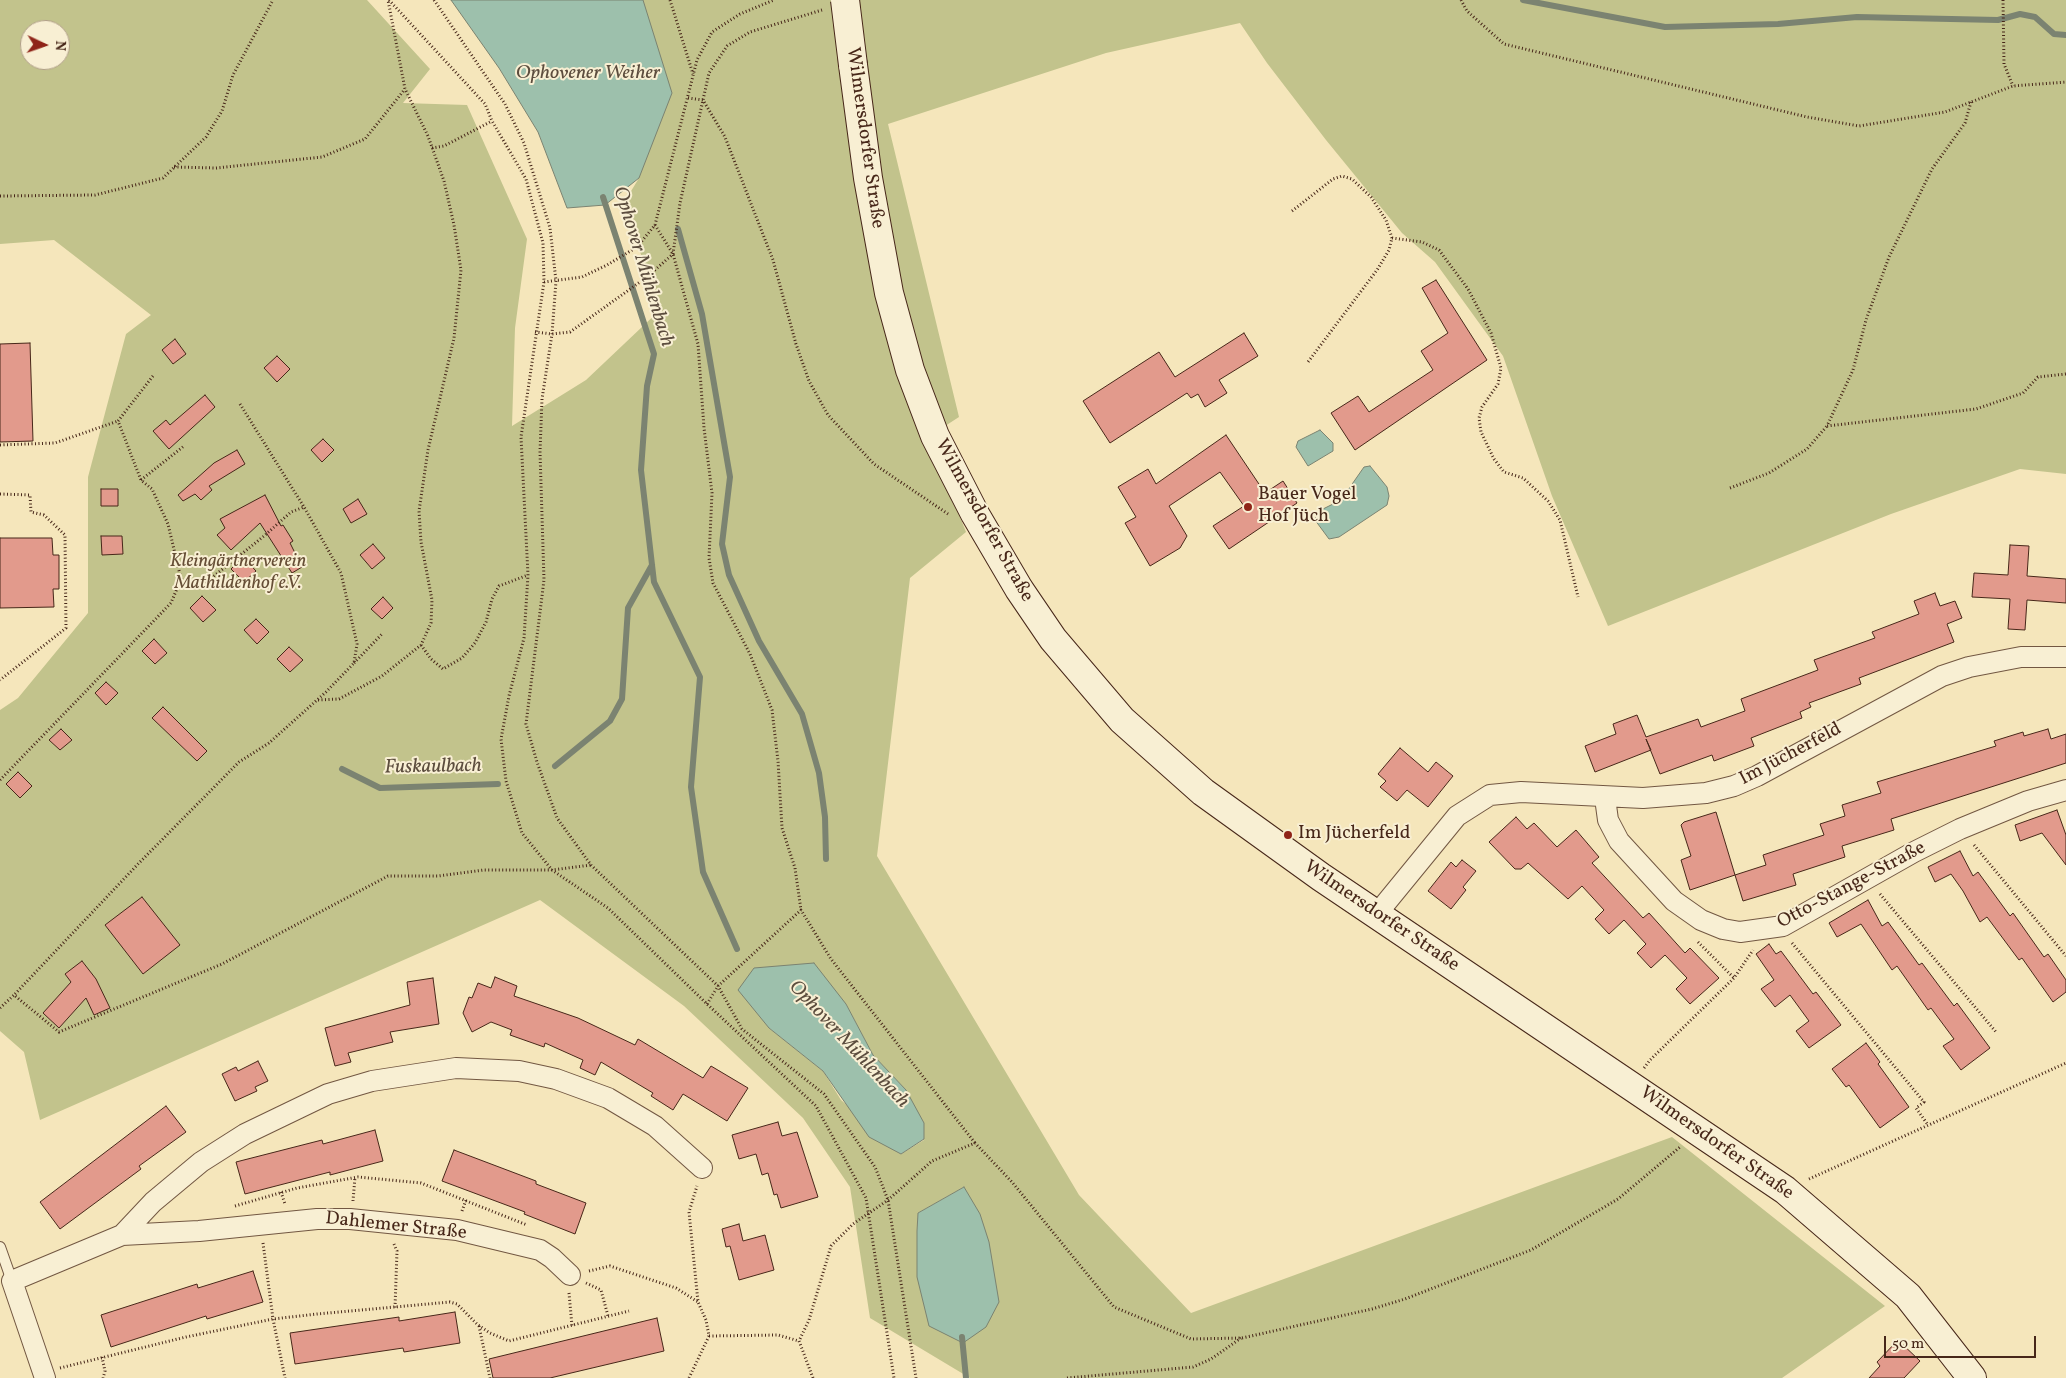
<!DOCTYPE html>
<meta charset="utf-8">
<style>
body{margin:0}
#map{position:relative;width:2066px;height:1378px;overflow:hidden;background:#f5e6bb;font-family:Vollkorn,serif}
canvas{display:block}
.north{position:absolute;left:20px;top:20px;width:50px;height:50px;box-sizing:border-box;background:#f8efd3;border:1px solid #b19f89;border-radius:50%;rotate:93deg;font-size:14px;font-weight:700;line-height:20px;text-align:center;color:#472719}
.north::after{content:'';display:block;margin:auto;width:18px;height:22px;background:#8f2418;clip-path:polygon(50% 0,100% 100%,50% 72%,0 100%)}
.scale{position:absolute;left:1884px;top:1336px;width:152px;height:22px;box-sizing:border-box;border:2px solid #472719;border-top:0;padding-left:6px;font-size:15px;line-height:18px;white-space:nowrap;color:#472719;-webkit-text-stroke:4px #f8efd3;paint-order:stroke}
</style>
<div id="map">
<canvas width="2066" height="1378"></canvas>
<div class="north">N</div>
<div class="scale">50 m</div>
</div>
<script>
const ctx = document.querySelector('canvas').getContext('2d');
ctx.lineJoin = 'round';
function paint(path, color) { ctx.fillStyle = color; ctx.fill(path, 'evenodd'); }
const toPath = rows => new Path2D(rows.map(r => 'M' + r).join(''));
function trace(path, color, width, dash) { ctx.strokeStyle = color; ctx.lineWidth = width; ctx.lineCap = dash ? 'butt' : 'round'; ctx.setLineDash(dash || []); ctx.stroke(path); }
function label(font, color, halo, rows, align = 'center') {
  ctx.font = font + ' Vollkorn,serif'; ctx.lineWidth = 4; ctx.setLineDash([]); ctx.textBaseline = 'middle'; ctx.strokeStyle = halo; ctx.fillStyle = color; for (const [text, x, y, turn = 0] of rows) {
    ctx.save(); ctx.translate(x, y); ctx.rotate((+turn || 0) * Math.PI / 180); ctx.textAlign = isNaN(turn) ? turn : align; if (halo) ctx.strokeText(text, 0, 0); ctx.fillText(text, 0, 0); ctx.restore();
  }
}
const green = toPath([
 [0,0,367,0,430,69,403,103,467,105,527,239,515,328,512,426,586,380,662,308,622,206,639,178,643,0,2066,0,2066,474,2020,469,1891,514,1608,626,1552,496,1503,356,1435,262,1402,233,1326,140,1267,63,1240,23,1106,53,888,124,959,417,928,437,966,532,910,578,877,856,1079,1195,1191,1313,1672,1137,1885,1306,1782,1378,970,1378,870,1318,850,1187,803,1118,684,1006,540,900,40,1120,24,1052,0,1031,0,710,18,698,88,613,88,477,126,334,151,315,54,240,0,244],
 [30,30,60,30,60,60,30,60],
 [846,1004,873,1055,906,1090,924,1140,901,1154,841,1100,823,1071,769,1028],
 [964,1187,917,1277,918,1213]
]);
const water = toPath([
 [451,0,643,0,672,93,639,178,605,205,567,208,538,132,499,68,451,0],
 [1320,430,1333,443,1333,451,1308,466,1296,447,1298,441,1320,430],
 [1370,466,1387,487,1389,496,1387,505,1339,537,1329,539,1315,520,1317,512,1341,500,1364,467,1370,466],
 [814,963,846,1004,873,1055,906,1090,924,1123,924,1139,901,1154,869,1137,823,1071,769,1028,738,990,754,968,814,963],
 [964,1187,980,1214,989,1242,999,1302,986,1327,963,1343,929,1326,917,1277,917,1231,918,1213,964,1187]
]);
const stream = toPath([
 [1523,0,1665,27,1778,24,1857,17,1998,20,2020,14,2035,17,2054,34,2066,35],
 [603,197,654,354,647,386,641,470,654,582,700,677,691,787,703,872,737,949],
 [678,229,702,314,730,477,722,544,729,575,759,641,802,714,819,773,825,817,826,859],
 [555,766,610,721,622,699,628,608,652,565],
 [342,769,380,788,498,784],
 [962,1337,966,1378]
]);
const building = toPath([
 [1436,280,1487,360,1355,450,1331,413,1358,396,1369,412,1433,370,1421,351,1448,333,1422,288,1436,280],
 [1244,333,1258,356,1219,380,1227,393,1205,407,1198,394,1191,398,1187,393,1110,443,1083,401,1159,352,1175,377,1244,333],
 [175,339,186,354,173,364,162,350,175,339],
 [30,343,33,441,0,442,0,344,30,343],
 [277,356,290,369,277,382,264,368,277,356],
 [205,395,215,407,169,449,153,431,166,420,170,425,205,395],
 [1226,435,1265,493,1283,481,1297,503,1229,549,1213,526,1244,506,1220,472,1169,506,1187,536,1180,548,1150,566,1125,523,1136,517,1118,487,1148,469,1156,484,1226,435],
 [323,439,334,450,322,462,311,450,323,439],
 [237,450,245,464,209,486,212,490,201,500,195,494,183,501,178,495,214,463,237,450],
 [101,489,118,489,118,506,101,506,101,489],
 [265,495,281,526,283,525,293,541,290,543,302,567,292,573,260,523,231,550,217,535,225,528,220,519,265,495],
 [358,499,367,514,351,523,343,509,358,499],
 [101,536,122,536,123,554,102,555,101,536],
 [0,538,52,538,53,555,59,555,59,589,53,589,54,607,0,608,0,538],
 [373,544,385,558,372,569,360,555,373,544],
 [2010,545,2029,546,2027,576,2066,579,2066,603,2027,600,2025,630,2008,629,2010,599,1972,597,1974,573,2008,575,2010,545],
 [243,557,256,571,244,582,231,569,243,557],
 [1935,593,1940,606,1955,601,1962,618,1947,624,1954,642,1859,678,1861,684,1809,703,1811,707,1800,712,1802,718,1751,738,1754,746,1714,761,1712,755,1660,774,1646,739,1651,750,1595,772,1585,746,1616,734,1613,724,1637,715,1646,737,1698,719,1701,727,1745,711,1741,699,1818,670,1814,660,1875,638,1872,632,1919,614,1914,601,1935,593],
 [202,596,216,610,203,622,190,608,202,596],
 [383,597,393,608,382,619,371,609,383,597],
 [256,619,269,632,257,644,244,630,256,619],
 [154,639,167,653,155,664,142,651,154,639],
 [289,647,303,660,290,672,277,659,289,647],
 [106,682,118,693,106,705,95,693,106,682],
 [163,707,207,751,197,761,152,718,163,707],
 [61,729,72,740,60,750,49,740,61,729],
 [2048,729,2051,739,2066,734,2066,763,1891,819,1894,830,1842,846,1845,857,1793,874,1796,885,1743,901,1735,875,1690,890,1681,860,1691,856,1681,825,1684,822,1716,812,1735,875,1766,865,1763,855,1824,835,1820,824,1845,816,1842,805,1881,793,1877,782,1996,746,1994,741,2023,732,2024,736,2048,729],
 [1400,748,1428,772,1436,762,1453,776,1428,807,1407,790,1397,801,1380,787,1386,781,1378,774,1400,748],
 [18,772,32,786,20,798,6,784,18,772],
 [2057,810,2066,835,2066,865,2042,833,2020,841,2015,825,2057,810],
 [1516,817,1527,829,1534,823,1557,847,1576,830,1599,857,1592,863,1643,918,1649,913,1685,953,1690,948,1719,978,1690,1004,1676,989,1687,978,1665,955,1651,968,1637,953,1646,944,1624,920,1609,934,1595,919,1604,910,1582,886,1568,899,1528,863,1521,869,1515,869,1489,842,1516,817],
 [1960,851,1973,876,1978,872,2010,916,2013,913,2044,957,2048,954,2066,980,2066,992,2053,1002,2022,958,2019,960,1987,917,1980,922,1963,891,1951,874,1935,882,1928,867,1960,851],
 [1462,860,1476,871,1463,887,1466,890,1451,909,1428,891,1451,862,1456,867,1462,860],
 [142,897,180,945,143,974,105,925,142,897],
 [1868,900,1882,926,1888,922,1919,965,1922,963,1954,1006,1957,1003,1990,1048,1961,1070,1943,1046,1954,1039,1931,1008,1928,1010,1897,966,1892,970,1861,924,1837,937,1829,923,1868,900],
 [1769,944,1776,954,1781,951,1813,994,1816,992,1841,1025,1809,1048,1796,1031,1809,1021,1790,995,1775,1007,1761,989,1774,980,1756,954,1769,944],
 [82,961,96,979,110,1008,94,1015,86,998,59,1028,43,1013,71,982,65,974,82,961],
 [495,977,517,986,514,996,578,1018,635,1045,638,1039,703,1078,711,1066,748,1088,727,1121,683,1094,673,1110,651,1096,653,1093,601,1062,595,1075,580,1068,583,1060,545,1043,544,1047,510,1035,512,1030,491,1022,472,1032,463,1013,469,997,472,998,478,983,491,988,495,977],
 [433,978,439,1024,390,1032,393,1042,348,1053,351,1062,335,1066,325,1028,410,1005,407,982,433,978],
 [1866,1043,1880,1062,1878,1064,1909,1107,1880,1128,1849,1085,1846,1087,1832,1069,1866,1043],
 [258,1061,268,1081,255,1087,257,1091,235,1101,222,1074,236,1067,238,1071,258,1061],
 [166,1106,186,1132,139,1166,141,1169,60,1229,40,1202,166,1106],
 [778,1122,782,1136,797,1132,818,1197,781,1208,777,1194,774,1195,768,1173,762,1175,756,1154,739,1159,732,1135,778,1122],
 [375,1130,383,1161,330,1175,330,1172,245,1194,236,1162,322,1140,323,1144,375,1130],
 [454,1150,536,1181,536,1184,586,1203,575,1234,524,1214,525,1212,442,1181,454,1150],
 [739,1224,743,1241,765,1235,774,1270,739,1280,730,1246,726,1247,722,1229,739,1224],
 [253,1271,263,1302,207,1319,206,1316,111,1347,101,1315,197,1284,198,1288,253,1271],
 [455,1312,460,1343,404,1352,403,1348,295,1364,290,1333,399,1317,399,1321,455,1312],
 [657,1318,664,1351,550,1378,493,1378,489,1359,657,1318],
 [1898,1340,1920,1361,1904,1378,1869,1378,1880,1366,1877,1362,1898,1340]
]);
const path = toPath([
 [389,0,485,104,492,121,526,179,543,243,544,282,521,437,528,575,524,638,509,696,501,739,506,781,522,833,552,870,608,908,707,1004,816,1106,866,1198,894,1378],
 [434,0,505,104,524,143,550,228,556,281,552,334,542,399,540,452,544,580,526,724,537,762,557,818,591,865,718,986,742,1029,824,1094,875,1167,888,1200,916,1378],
 [670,0,693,74],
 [1461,0,1467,11,1504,44,1807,117,1859,126,1945,112,2013,86,2066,82],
 [2003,0,2004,64,2013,86],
 [688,98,703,100,725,137,773,260,796,344,809,381,828,415,874,464,948,514],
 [1971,102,1965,123,1932,169,1889,257,1866,320,1853,370,1827,426,1976,409,2023,393,2038,377,2066,374],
 [432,148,444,146,492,121],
 [174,167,216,168,322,157,365,139,405,89],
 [0,196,95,195,163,178,206,137,222,111,233,75,273,0],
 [1292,211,1333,179,1342,176,1352,179,1371,197,1386,220,1392,238,1389,250,1377,270,1308,362],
 [655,225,673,254,698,344,704,428,712,493,709,558,713,583,750,654,772,710,778,761,782,828,795,868,801,910],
 [1392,238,1422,242,1439,250,1468,289,1491,333,1501,368,1498,384,1482,407,1479,418,1481,432,1494,459,1504,472,1523,478,1548,501,1560,520,1578,597],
 [544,282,582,277,607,265,637,247,655,225,697,60,712,32,740,14,774,0],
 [535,332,552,334,570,332,647,277,673,254,680,203,709,73,727,46,750,32,822,10],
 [153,376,118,421,141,480,152,489,168,524,181,579],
 [240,404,304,507],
 [0,445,55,443,118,421],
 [141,480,184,446],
 [1730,488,1769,473,1807,449,1827,426],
 [0,494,30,495,31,512,44,515,65,535,66,628,0,680],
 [421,645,431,659,443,669,462,658,475,643,486,622,492,599,499,586,528,575],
 [354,663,383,633],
 [318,700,339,699,382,676,421,645,431,623,432,600,421,542,419,511,428,450,454,338,461,270,454,225,444,181,428,136,405,89,388,0],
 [0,780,171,603,181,579,204,584,264,536,291,512,304,507,341,573,357,644,354,663,326,692,269,743,239,762,139,863,14,995],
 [1974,845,2066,956],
 [1880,894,1996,1032],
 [1698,942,1734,978],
 [1792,943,1924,1102,1916,1108,1928,1125],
 [707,1004,718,986,801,910,831,959,975,1143],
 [0,1008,14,995,59,1032,222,964,388,876,438,876,484,870,552,870,591,865],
 [1644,1068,1650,1060,1734,978,1753,950],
 [1809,1179,2066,1063],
 [281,1192,285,1204],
 [353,1201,355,1177],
 [235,1206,297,1188,358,1177,421,1183,527,1225],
 [462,1211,466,1200],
 [263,1243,273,1319,285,1378],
 [394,1244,397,1251,395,1308],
 [589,1271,610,1266,676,1288,698,1302,689,1212,697,1186],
 [586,1283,601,1290,608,1316],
 [569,1293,572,1326],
 [479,1326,490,1378],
 [709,1336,778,1335,799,1341],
 [102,1357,105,1371,103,1378],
 [60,1368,186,1337,273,1319,317,1314,450,1302,457,1304,478,1325,490,1333,509,1341,629,1311],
 [689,1378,709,1336,706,1320,698,1302],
 [813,1378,799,1341,809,1320,831,1246,853,1224,888,1200,932,1161,975,1143,1012,1182,1114,1307,1191,1339,1242,1338,1372,1309,1405,1299,1531,1250,1618,1199,1680,1147],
 [1067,1378,1193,1367,1211,1359,1241,1338]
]);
const lane = toPath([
 [0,1247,12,1281]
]);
const street = toPath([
 [1605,798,1608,820,1619,841,1674,901,1701,920,1723,929,1740,932,1783,926,1914,852,1960,829,2028,801,2066,790],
 [1376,915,1457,816,1490,795,1521,792,1643,798,1706,793,1734,786,1757,776,1942,676,1969,667,2021,657,2066,657],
 [122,1235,199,1231,317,1219,350,1219,457,1230,540,1250,552,1258,570,1275],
 [45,1378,12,1281,122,1235,153,1202,201,1162,245,1134,328,1094,372,1081,456,1068,519,1071,556,1079,608,1098,655,1126,702,1168]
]);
const secondary = toPath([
 [853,65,868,178,889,293,910,370,935,436,975,514,1019,589,1053,639,1122,720,1203,792,1321,877,1785,1190,1908,1296,1972,1378]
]);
const secondaryBridge = toPath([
 [845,0,853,65]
]);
const markers = [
 [1248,507,5,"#8f2418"],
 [1288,835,5,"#8f2418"]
];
const streetNames = [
 ["Wilmersdorfer Straße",864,138,82],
 ["Wilmersdorfer Straße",983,521,61],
 ["Im Jücherfeld",1791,755,-28],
 ["Otto-Stange-Straße",1852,886,-28],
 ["Wilmersdorfer Straße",1381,917,34],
 ["Wilmersdorfer Straße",1716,1144,35],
 ["Dahlemer Straße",396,1227,6]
];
const poiNames = [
 ["Bauer Vogel",1258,496],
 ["Hof Jüch",1258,518],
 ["Im Jücherfeld",1298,835]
];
const parkNames = [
 ["Kleingärtnerverein",238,563],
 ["Mathildenhof e.V.",238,585]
];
const waterNames = [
 ["Ophovener Weiher",588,74],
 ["Ophover Mühlenbach",642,267,73],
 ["Fuskaulbach",433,768,-1],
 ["Ophover Mühlenbach",848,1045,47]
];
paint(green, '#c2c38c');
paint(water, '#9dc0ac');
trace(water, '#7b8371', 1);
trace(stream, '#7b8371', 6);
paint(building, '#e29a8c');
trace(building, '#472719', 1);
trace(lane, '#725742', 12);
trace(street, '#725742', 22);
trace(secondary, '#472719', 30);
trace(path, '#472719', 3, [1, 2.5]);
trace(lane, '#f8efd3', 10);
trace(street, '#f8efd3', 20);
trace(secondary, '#f8efd3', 28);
trace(secondaryBridge, '#472719', 30, []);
trace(secondaryBridge, '#f8efd3', 28);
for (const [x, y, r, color] of markers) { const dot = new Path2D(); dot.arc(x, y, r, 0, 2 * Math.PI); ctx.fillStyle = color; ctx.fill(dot); trace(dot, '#f8efd3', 2); }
label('19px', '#472719', '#f8efd3', streetNames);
label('19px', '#472719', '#f8efd3', poiNames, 'left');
label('italic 19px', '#664e36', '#f8efd3', parkNames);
label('italic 20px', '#5c4d3e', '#f8efd3', waterNames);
</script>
